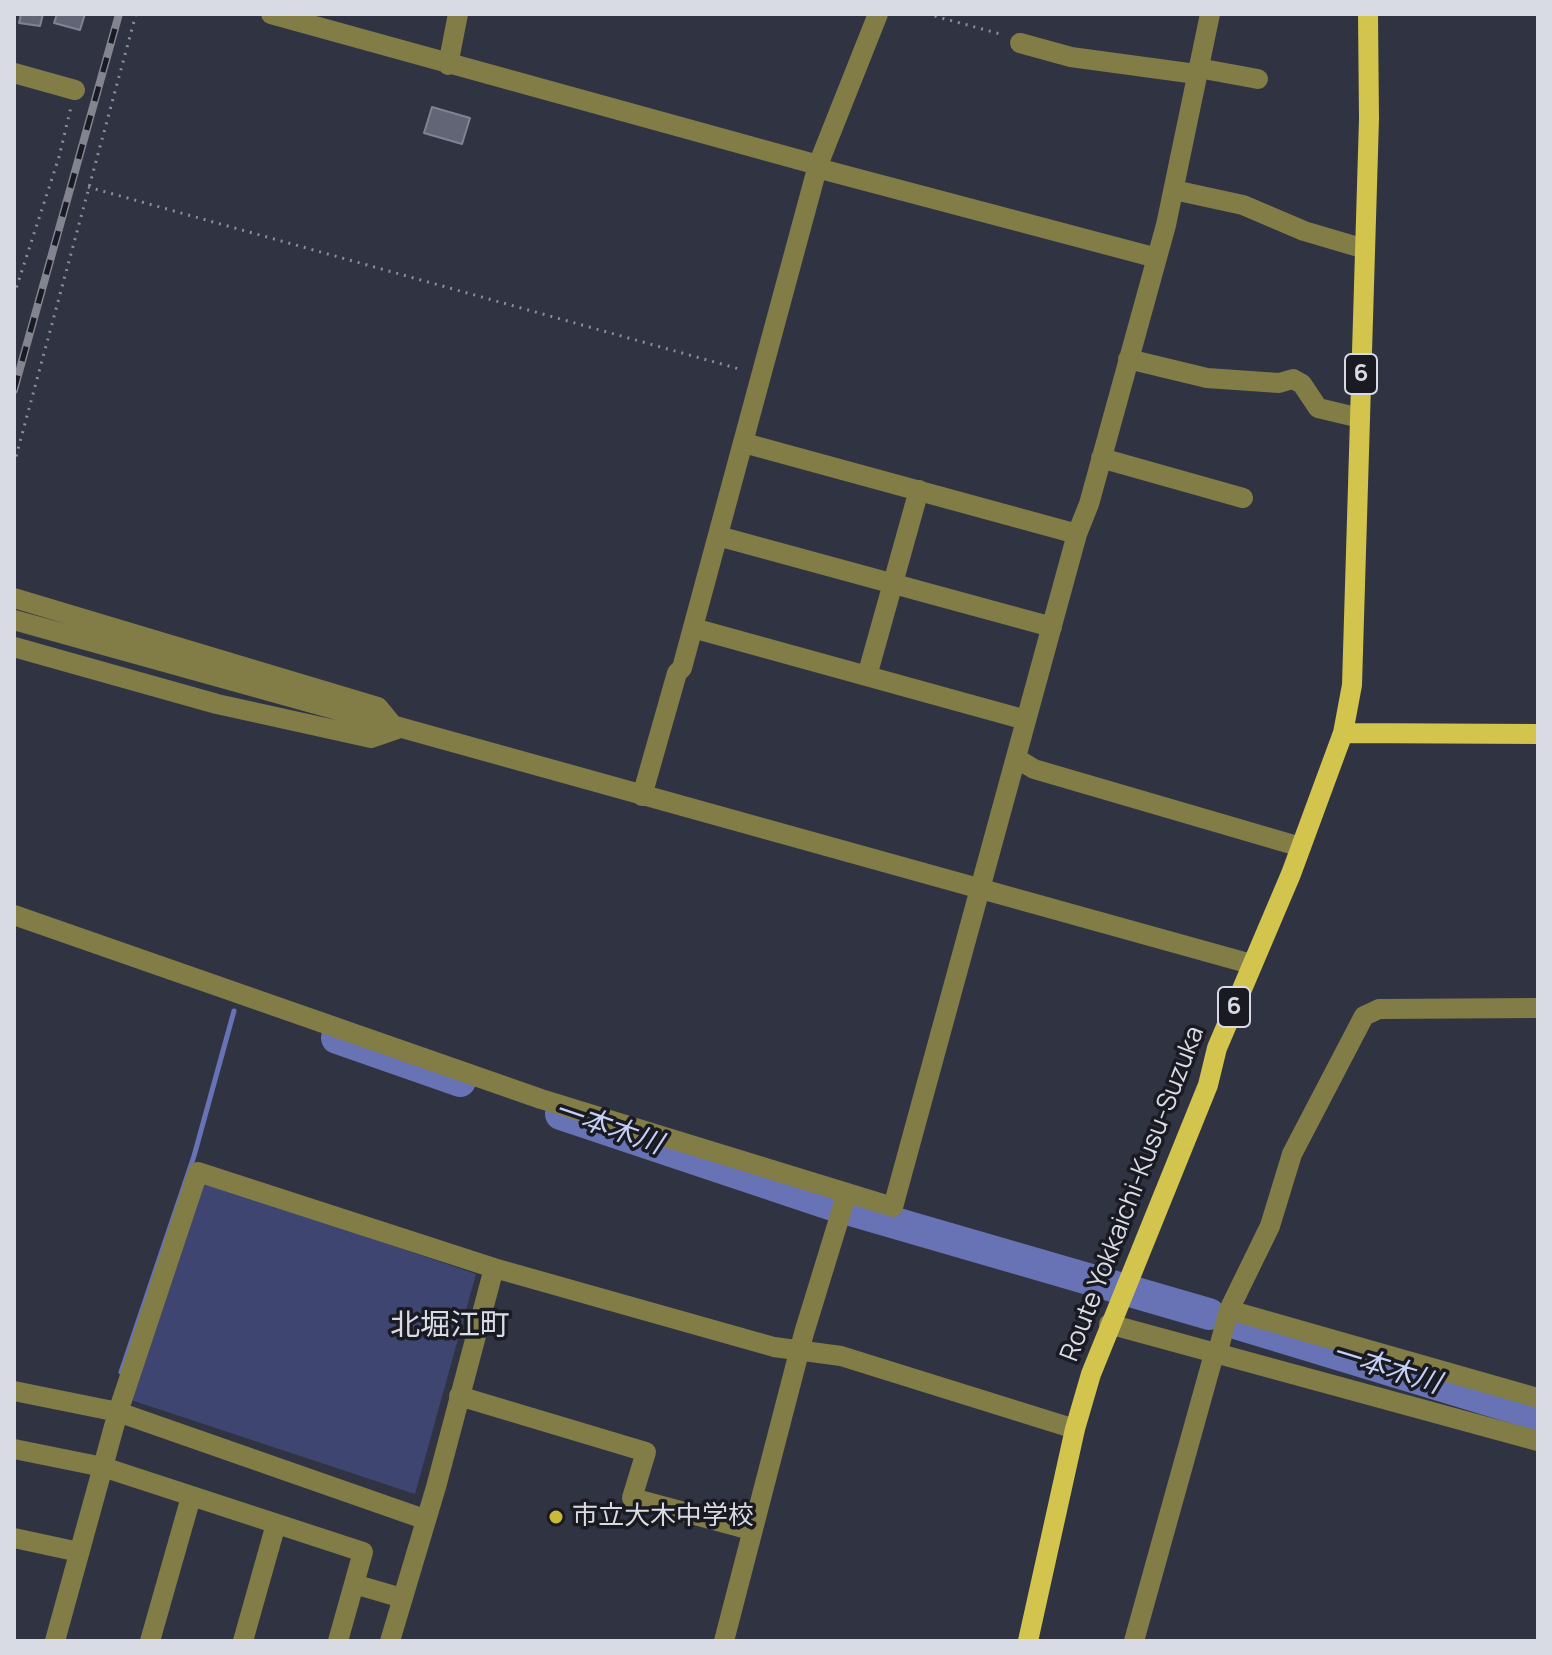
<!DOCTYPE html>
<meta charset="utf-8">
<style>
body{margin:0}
#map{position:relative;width:1552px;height:1655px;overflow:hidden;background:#303341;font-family:Manrope,sans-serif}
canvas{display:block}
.frame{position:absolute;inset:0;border:16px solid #d9dbe4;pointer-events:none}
</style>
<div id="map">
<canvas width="1552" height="1655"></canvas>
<div class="frame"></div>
</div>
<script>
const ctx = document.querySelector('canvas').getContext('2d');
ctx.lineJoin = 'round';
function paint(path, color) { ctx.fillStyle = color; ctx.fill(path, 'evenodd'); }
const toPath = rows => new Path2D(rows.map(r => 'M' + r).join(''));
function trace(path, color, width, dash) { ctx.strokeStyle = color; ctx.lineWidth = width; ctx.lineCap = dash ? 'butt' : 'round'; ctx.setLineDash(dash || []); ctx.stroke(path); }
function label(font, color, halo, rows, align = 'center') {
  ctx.font = font + ' Manrope,"Noto Sans JP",sans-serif'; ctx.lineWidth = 7; ctx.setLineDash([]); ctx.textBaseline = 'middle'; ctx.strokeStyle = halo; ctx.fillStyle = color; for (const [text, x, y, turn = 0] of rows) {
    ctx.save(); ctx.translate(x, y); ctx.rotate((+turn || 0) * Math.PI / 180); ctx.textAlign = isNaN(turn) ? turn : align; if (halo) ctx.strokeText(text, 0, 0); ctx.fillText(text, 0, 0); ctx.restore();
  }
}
const green = toPath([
 [200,1180,476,1274,415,1494,128,1399]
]);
const stream = toPath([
 [121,1372,194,1156,234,1011]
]);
const river = toPath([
 [337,1038,460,1081],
 [561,1114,833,1205,1209,1314],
 [1235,1323,1538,1415]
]);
const building = toPath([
 [21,14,43,14,40,26,19,23,21,14],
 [57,14,85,14,80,30,54,23,57,14],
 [432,107,470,118,462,144,424,133,432,107]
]);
const path = toPath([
 [927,14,1004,35],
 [88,187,743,370],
 [14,295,59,157,71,107],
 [14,464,136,14]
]);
const minor = toPath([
 [271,14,818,165],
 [1020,43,1071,57,1196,74],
 [448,65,458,14],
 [1198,68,1258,79],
 [14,73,75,90],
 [817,168,1157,258],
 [1174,190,1243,205,1304,231,1365,249],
 [1128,359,1207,378,1279,383,1293,379,1302,384,1318,408,1360,418],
 [744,443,1077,534],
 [1101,458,1243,498],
 [718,536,1052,627],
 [14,598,378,707,396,729],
 [14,620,1251,964],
 [693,628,1026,720],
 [14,647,217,704,371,738,397,729],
 [867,676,919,490],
 [1016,758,1034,769,1301,847],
 [642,796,677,673,682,668,818,165,878,14],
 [14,915,541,1099,893,1207,1077,534,1089,504,1166,225,1210,14],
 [1229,1310,1538,1398],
 [1109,1324,1538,1441],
 [1217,1355,1229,1310,1270,1226,1292,1154,1364,1016,1379,1009,1538,1008],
 [14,1391,118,1412,424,1519],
 [459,1396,646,1452,632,1498,751,1530],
 [14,1449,103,1467,363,1552,338,1641],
 [14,1538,79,1552],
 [354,1584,402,1598],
 [55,1641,118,1412,198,1172,494,1268,774,1347,841,1356,1075,1429],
 [150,1641,191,1497],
 [243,1641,276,1524],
 [390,1641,436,1487,494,1268],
 [724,1641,804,1333,847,1193],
 [1134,1641,1214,1354]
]);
const major = toPath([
 [1343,733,1538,734],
 [1028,1641,1075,1429,1091,1374,1208,1085,1217,1048,1291,874,1343,733,1352,685,1369,119,1368,14]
]);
const rail = toPath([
 [14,390,119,14]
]);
const markers = [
 [556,1517,8,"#c9ba3a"]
];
const shields = [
 [1361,374,32],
 [1234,1007,32]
];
const shieldNames = [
 ["6",1361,374],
 ["6",1234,1007]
];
const streetNames = [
 ["Route Yokkaichi-Kusu-Suzuka",1133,1194,-69]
];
const poiNames = [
 ["市立大木中学校",572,1517]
];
const waterNames = [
 ["一本木川",608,1128,19],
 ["一本木川",1386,1369,17]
];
const quarterNames = [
 ["北堀江町",450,1327]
];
paint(green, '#3e4570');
trace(stream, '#6873b5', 5);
trace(river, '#6873b5', 32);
paint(building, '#616575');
trace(building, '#808394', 2);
trace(path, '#8b8d98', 3, [2, 6]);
trace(minor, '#827c47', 20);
trace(major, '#d2c44d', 20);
trace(rail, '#828590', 8);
trace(rail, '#1a1b22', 5, [15]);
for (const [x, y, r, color] of markers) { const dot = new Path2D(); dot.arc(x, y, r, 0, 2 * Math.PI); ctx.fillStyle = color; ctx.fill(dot); trace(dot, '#1a1b22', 3); }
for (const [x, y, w] of shields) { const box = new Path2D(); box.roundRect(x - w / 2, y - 20, w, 40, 6); ctx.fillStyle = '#1a1b22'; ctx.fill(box); trace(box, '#d9dbe4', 2); }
label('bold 24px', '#d9dbe4', null, shieldNames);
label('26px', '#d9dbe4', '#1a1b22', streetNames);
label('26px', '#d9dbe4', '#1a1b22', poiNames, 'left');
label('italic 28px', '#c6cff4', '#1a1b22', waterNames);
label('30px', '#d9dbe4', '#1a1b22', quarterNames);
</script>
